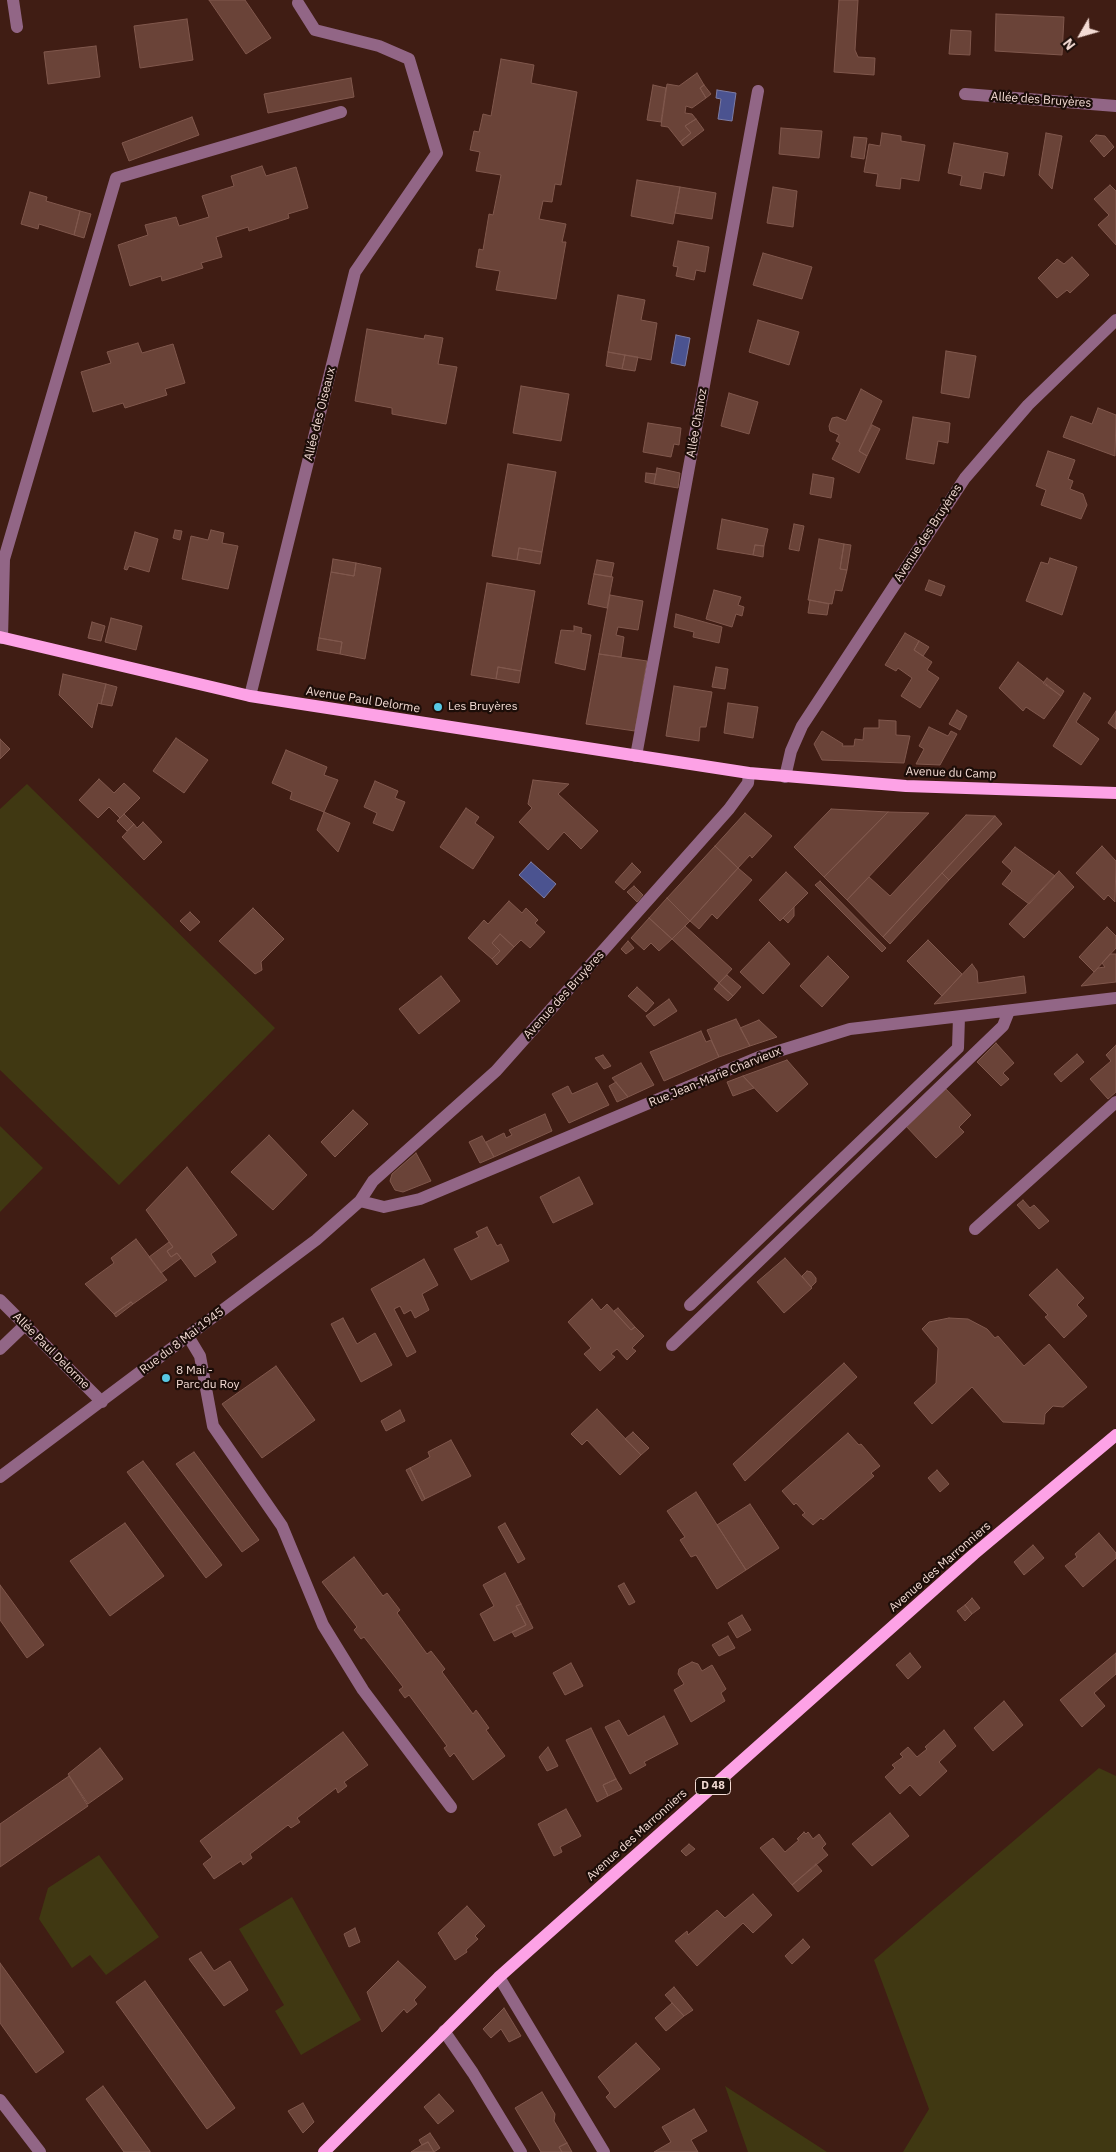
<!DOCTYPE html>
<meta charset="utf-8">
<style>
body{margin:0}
#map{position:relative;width:1116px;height:2152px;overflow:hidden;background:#401d14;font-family:"IBM Plex Sans",sans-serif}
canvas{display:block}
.north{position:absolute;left:1056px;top:10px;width:50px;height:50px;-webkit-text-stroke:4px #1c0d08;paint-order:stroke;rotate:232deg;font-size:14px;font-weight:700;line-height:20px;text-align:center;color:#f3dbd4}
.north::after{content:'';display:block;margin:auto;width:18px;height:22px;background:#f3dbd4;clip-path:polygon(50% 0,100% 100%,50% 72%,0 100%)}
</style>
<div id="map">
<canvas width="1116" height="2152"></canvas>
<div class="north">N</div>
</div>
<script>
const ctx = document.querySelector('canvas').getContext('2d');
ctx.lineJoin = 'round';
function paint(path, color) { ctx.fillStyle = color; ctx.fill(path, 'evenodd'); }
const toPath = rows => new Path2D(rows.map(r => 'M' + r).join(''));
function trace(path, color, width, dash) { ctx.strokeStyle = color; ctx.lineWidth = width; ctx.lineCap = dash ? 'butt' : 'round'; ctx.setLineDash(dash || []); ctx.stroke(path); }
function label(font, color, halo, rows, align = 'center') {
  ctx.font = font + ' "IBM Plex Sans",sans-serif'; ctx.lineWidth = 4.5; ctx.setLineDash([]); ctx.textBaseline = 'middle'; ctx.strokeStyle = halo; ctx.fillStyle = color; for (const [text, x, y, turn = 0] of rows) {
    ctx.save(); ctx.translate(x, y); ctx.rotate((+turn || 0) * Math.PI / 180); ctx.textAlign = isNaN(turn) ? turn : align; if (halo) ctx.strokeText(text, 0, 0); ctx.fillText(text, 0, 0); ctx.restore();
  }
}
const green = toPath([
 [27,784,275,1028,119,1185,0,1070,0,809],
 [0,1126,43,1168,0,1212],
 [1099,1768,1116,1776,1116,2152,903,2152,929,2109,874,1960],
 [99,1855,159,1937,106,1975,90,1955,72,1968,39,1919,48,1888],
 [292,1897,361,2020,301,2055,275,2011,284,2005,239,1929],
 [725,2086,827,2152,748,2152]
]);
const water = toPath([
 [717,90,736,93,732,121,718,119,721,99,716,98,717,90],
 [676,335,690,338,685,366,671,363,676,335],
 [531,862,556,884,544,898,519,875,531,862]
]);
const building = toPath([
 [209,0,245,0,271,38,246,54,209,0],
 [839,0,858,0,855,50,858,57,875,58,874,75,834,72,839,0],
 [996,14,1064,17,1062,55,995,51,996,14],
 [187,19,193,60,140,68,134,26,187,19],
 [951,30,971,31,970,55,949,54,951,30],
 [96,46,100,77,48,84,44,52,96,46],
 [501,59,534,65,531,83,577,92,561,185,555,184,552,202,543,201,539,219,566,224,562,242,566,242,556,299,496,290,500,271,476,267,479,249,483,250,489,214,493,215,501,175,476,171,480,152,470,150,474,131,479,132,483,114,491,116,501,59],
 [697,73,704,85,700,88,706,98,692,108,686,106,685,113,692,114,696,119,685,126,691,133,680,142,668,127,661,126,667,84,679,86,697,73],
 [351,78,354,97,268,113,264,94,351,78],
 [653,85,666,88,661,122,647,120,653,85],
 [704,85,711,94,706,98,700,88,704,85],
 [192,117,199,135,129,161,122,143,192,117],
 [696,119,704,130,683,146,680,142,691,133,685,126,696,119],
 [781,128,822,131,819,158,779,154,781,128],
 [882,133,901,136,901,141,925,145,919,181,901,178,900,189,876,186,878,174,864,172,869,144,880,146,882,133],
 [1046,133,1062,136,1052,189,1039,175,1046,133],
 [1096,135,1105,136,1114,147,1104,157,1090,141,1096,135],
 [854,137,867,138,864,159,851,157,854,137],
 [954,143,1008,153,1004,176,984,172,981,189,960,185,962,176,948,173,954,143],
 [262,166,266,176,296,167,308,208,288,214,289,218,249,231,248,227,216,237,222,257,201,263,203,268,162,281,161,276,130,286,118,245,148,235,145,225,176,217,179,226,209,217,202,196,234,186,231,176,262,166],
 [637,180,680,187,673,224,631,216,637,180],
 [1110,185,1116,191,1116,245,1098,225,1109,215,1094,199,1110,185],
 [680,187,716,193,712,219,675,213,680,187],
 [773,187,797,191,793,227,767,223,773,187],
 [30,192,47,197,46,201,80,211,74,235,39,224,38,229,21,224,30,192],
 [80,211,91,214,84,238,74,235,80,211],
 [678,241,709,247,705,272,696,270,694,280,676,276,678,267,673,266,678,241],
 [763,253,812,267,802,299,753,285,763,253],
 [1072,257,1089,275,1070,293,1067,290,1057,298,1038,278,1057,259,1064,264,1072,257],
 [618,295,645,300,641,320,657,323,651,360,608,352,618,295],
 [758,320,799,332,789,365,749,352,758,320],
 [367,329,424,339,425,335,443,338,438,364,457,367,446,424,392,414,392,408,355,401,367,329],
 [138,343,142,353,173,344,185,383,165,389,167,395,125,408,123,403,93,412,81,372,111,363,107,352,138,343],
 [946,351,976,356,969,398,941,393,946,351],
 [608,352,625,355,622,369,606,366,608,352],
 [625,355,638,357,635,371,622,369,625,355],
 [521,386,569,394,561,441,513,433,521,386],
 [861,389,882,401,859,451,867,456,859,473,832,459,840,443,836,441,839,435,830,431,829,426,832,418,837,417,846,421,861,389],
 [729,393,758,402,749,434,721,426,729,393],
 [1098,408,1116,415,1115,456,1063,437,1071,416,1092,424,1098,408],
 [913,417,950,423,948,443,938,441,934,464,906,459,913,417],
 [648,423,681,428,679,445,674,444,671,457,643,452,648,423],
 [872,425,880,429,867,456,859,451,872,425],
 [1048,451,1075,460,1068,479,1073,481,1070,489,1083,494,1087,505,1081,519,1041,505,1046,490,1036,486,1048,451],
 [508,464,556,472,542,552,519,548,517,560,492,556,508,464],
 [657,468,680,473,678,488,654,484,657,468],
 [646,473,656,474,654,484,645,482,646,473],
 [813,474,834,478,831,498,810,494,813,474],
 [722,519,768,529,764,546,755,545,753,555,717,549,722,519],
 [794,524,804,526,799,551,789,549,794,524],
 [175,530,182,531,180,540,173,538,175,530],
 [211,530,224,533,222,543,238,546,228,589,182,579,191,536,208,540,211,530],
 [135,532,158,539,149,572,129,566,127,570,124,569,135,532],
 [819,539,844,544,840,569,847,570,842,591,835,590,832,604,808,600,819,539],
 [844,544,851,545,847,570,840,569,844,544],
 [755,545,764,546,763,557,753,555,755,545],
 [519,548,542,552,540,564,517,560,519,548],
 [1050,558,1077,567,1062,615,1026,601,1041,562,1048,564,1050,558],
 [333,559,356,563,354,576,331,572,333,559],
 [597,560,614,563,611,577,594,574,597,560],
 [356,563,381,568,365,659,340,654,342,642,319,638,331,572,354,576,356,563],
 [594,574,613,577,607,608,588,604,594,574],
 [929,580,945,586,941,596,925,590,929,580],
 [487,583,535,591,521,671,498,667,496,679,471,675,487,583],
 [714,590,741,597,738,605,744,607,742,616,736,614,732,627,706,619,714,590],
 [610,595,643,601,638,630,618,627,616,635,624,637,621,657,599,654,610,595],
 [810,600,829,604,827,615,808,613,810,600],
 [676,614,722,627,719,643,693,637,694,632,674,627,676,614],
 [111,618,142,626,136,650,105,642,111,618],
 [92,622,105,626,101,641,88,638,92,622],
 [574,626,582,628,581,633,591,635,585,670,555,663,561,630,574,631,574,626],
 [905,633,919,641,914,650,932,662,927,670,939,678,920,708,901,696,912,678,898,668,896,671,885,665,905,633],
 [319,638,342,642,340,654,317,650,319,638],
 [919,641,929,647,923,656,914,650,919,641],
 [599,654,647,661,635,731,586,724,599,654],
 [1018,662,1061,696,1044,719,1026,707,1023,711,999,688,1018,662],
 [498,667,521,671,519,683,496,679,498,667],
 [716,667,728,669,725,689,712,687,716,667],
 [63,674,106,684,101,704,98,703,92,728,59,695,63,674],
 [1047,678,1064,691,1061,696,1043,683,1047,678],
 [106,684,117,687,112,706,101,704,106,684],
 [674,686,712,692,706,727,700,727,699,741,666,736,674,686],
 [1084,693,1091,698,1076,722,1099,739,1081,765,1053,746,1084,693],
 [728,703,758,707,753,738,724,733,728,703],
 [957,710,967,716,960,730,949,724,957,710],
 [1116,711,1116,729,1108,723,1116,711],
 [879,720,896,721,896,735,910,736,904,763,822,760,814,744,822,731,843,744,842,746,854,746,855,739,863,740,864,728,879,728,879,720],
 [929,727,948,736,951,731,957,734,940,765,916,764,924,749,919,746,929,727],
 [176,738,208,760,184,793,153,771,176,738],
 [0,739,10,749,0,759,0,739],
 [286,750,327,767,324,775,338,780,324,812,290,799,292,792,272,783,286,750],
 [99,779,114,793,124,783,140,798,120,818,109,807,98,818,79,800,99,779],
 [533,780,569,784,558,794,598,831,581,849,564,832,548,850,519,822,532,808,528,804,533,780],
 [375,781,398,791,395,798,405,802,393,831,373,823,377,813,364,807,375,781],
 [466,808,479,817,475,823,494,837,473,869,440,847,466,808],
 [831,809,888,812,824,877,794,847,831,809],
 [324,812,350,823,338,852,317,830,324,812],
 [888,812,929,813,847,900,824,877,888,812],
 [745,813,772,836,752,858,750,855,738,868,715,846,745,813],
 [124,814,134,824,127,831,117,821,124,814],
 [966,815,995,816,883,937,847,900,869,877,890,896,966,815],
 [995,816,1002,824,949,880,942,873,995,816],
 [143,822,162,842,144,860,122,837,134,824,137,828,143,822],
 [715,846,738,868,690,921,667,898,715,846],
 [1102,846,1116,861,1115,902,1108,895,1104,900,1076,873,1102,846],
 [1015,847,1055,876,1029,904,1002,884,1012,871,1002,862,1015,847],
 [632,863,641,872,624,890,615,882,632,863],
 [738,868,752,880,717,919,712,914,699,929,690,921,738,868],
 [1059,871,1074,887,1024,938,1009,924,1059,871],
 [786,872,808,893,780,921,759,900,786,872],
 [942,873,949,880,890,944,883,937,942,873],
 [820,881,886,948,882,952,815,885,820,881],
 [634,886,643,895,637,902,627,892,634,886],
 [667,898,690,921,672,939,649,918,667,898],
 [509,901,522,913,526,908,538,920,535,923,545,932,530,948,521,940,514,947,500,934,492,943,500,951,492,959,468,938,484,920,488,924,509,901],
 [794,907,794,916,788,923,783,918,794,907],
 [253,908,284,939,261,962,262,970,255,974,219,941,253,908],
 [190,912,200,922,190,931,180,921,190,912],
 [649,918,672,939,659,951,651,943,644,950,631,938,649,918],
 [685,926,732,969,719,983,672,939,685,926],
 [1107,927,1116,936,1116,948,1094,972,1079,957,1107,927],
 [500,934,514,947,497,965,492,959,500,951,492,943,500,934],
 [928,940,962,974,942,996,907,961,928,940],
 [628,941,634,948,626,954,621,949,628,941],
 [769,942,790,964,763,994,740,972,769,942],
 [1110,954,1116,954,1116,982,1081,986,1098,968,1105,967,1102,963,1110,954],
 [828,956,849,977,822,1007,800,986,828,956],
 [972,964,977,971,978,983,1024,976,1026,993,934,1004,972,964],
 [727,975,741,987,733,996,719,983,727,975],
 [441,976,460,1001,419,1034,399,1009,441,976],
 [719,983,733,996,728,1001,714,989,719,983],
 [637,987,654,1003,646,1012,628,996,637,987],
 [669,999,677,1011,654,1026,646,1016,669,999],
 [736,1019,750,1046,719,1057,707,1030,736,1019],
 [759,1020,777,1037,750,1046,740,1028,759,1020],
 [701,1031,706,1042,711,1040,719,1057,664,1081,650,1052,701,1031],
 [996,1043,1014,1063,1003,1073,1009,1079,1001,1086,977,1062,996,1043],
 [1116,1045,1116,1092,1108,1099,1090,1079,1111,1061,1106,1055,1116,1045],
 [1077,1054,1084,1062,1061,1082,1054,1074,1077,1054],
 [603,1055,611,1066,604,1069,595,1058,603,1055],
 [787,1060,808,1084,777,1112,743,1076,787,1060],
 [641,1063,654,1085,628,1097,612,1078,641,1063],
 [743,1076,754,1088,733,1096,727,1082,743,1076],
 [616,1082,628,1097,617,1102,609,1086,616,1082],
 [597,1083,609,1105,569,1123,552,1094,568,1086,572,1094,597,1083],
 [944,1087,971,1115,959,1127,964,1132,936,1158,905,1125,944,1087],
 [353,1110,368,1124,335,1157,321,1142,353,1110],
 [545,1114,552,1131,494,1157,486,1142,504,1133,506,1138,512,1135,509,1130,545,1114],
 [269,1135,307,1175,273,1210,231,1172,269,1135],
 [482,1136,494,1157,480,1163,469,1142,482,1136],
 [416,1153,431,1181,403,1192,395,1190,390,1181,392,1174,416,1153],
 [187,1167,237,1235,211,1254,216,1262,195,1277,177,1253,171,1257,167,1251,173,1247,146,1210,187,1167],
 [579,1177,593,1204,553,1223,540,1197,579,1177],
 [1023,1200,1030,1208,1034,1205,1049,1221,1039,1229,1017,1205,1023,1200],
 [487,1227,497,1246,501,1244,509,1261,471,1280,454,1249,479,1237,476,1232,487,1227],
 [136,1239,167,1280,133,1304,131,1302,114,1314,85,1284,114,1263,111,1258,136,1239],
 [169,1242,173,1247,167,1251,171,1257,177,1253,181,1258,161,1273,149,1257,169,1242],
 [785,1258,812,1288,784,1313,757,1282,785,1258],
 [424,1259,438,1285,422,1294,429,1310,415,1318,411,1310,404,1314,400,1306,394,1309,416,1352,407,1357,371,1289,424,1259],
 [1057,1269,1084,1298,1077,1305,1087,1316,1064,1338,1045,1317,1048,1315,1029,1295,1057,1269],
 [807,1271,811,1272,816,1278,816,1282,811,1287,802,1276,807,1271],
 [592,1299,601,1310,607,1304,631,1330,635,1327,644,1336,632,1348,636,1351,627,1360,617,1349,611,1354,615,1357,600,1371,584,1354,591,1348,568,1322,592,1299],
 [131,1302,133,1304,116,1317,114,1314,131,1302],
 [618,1308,635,1327,631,1330,614,1311,618,1308],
 [343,1318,357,1344,375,1333,392,1365,361,1382,331,1324,343,1318],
 [949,1318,968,1319,987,1329,995,1338,998,1336,1024,1366,1049,1344,1087,1387,1063,1407,1053,1406,1045,1414,1044,1424,1003,1422,972,1387,932,1424,914,1403,936,1383,938,1348,922,1329,929,1322,949,1318],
 [844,1363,857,1377,745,1481,733,1464,844,1363],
 [276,1366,315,1420,262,1458,222,1404,276,1366],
 [597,1409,641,1455,620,1475,587,1440,582,1445,571,1434,597,1409],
 [400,1410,405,1421,386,1431,381,1421,400,1410],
 [633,1432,649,1448,641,1455,625,1439,633,1432],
 [848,1433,859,1445,861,1444,880,1466,871,1473,874,1476,823,1520,821,1518,813,1525,802,1515,805,1513,796,1503,794,1505,782,1491,848,1433],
 [451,1440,471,1476,425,1499,410,1468,430,1457,428,1452,451,1440],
 [194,1452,259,1540,242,1552,176,1464,194,1452],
 [143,1461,222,1565,206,1578,127,1472,143,1461],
 [410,1468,425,1499,422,1501,406,1470,410,1468],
 [937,1470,949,1484,940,1492,928,1478,937,1470],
 [696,1492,746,1570,717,1589,696,1555,691,1557,680,1540,685,1537,667,1511,696,1492],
 [750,1504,779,1548,746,1570,717,1525,750,1504],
 [125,1523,164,1576,110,1616,70,1561,125,1523],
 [505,1523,525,1559,518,1563,498,1527,505,1523],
 [1099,1533,1116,1553,1116,1558,1083,1587,1065,1566,1077,1557,1075,1554,1099,1533],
 [1033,1545,1044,1558,1024,1575,1014,1562,1033,1545],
 [354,1557,383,1596,387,1593,400,1610,397,1613,427,1654,431,1651,445,1669,442,1672,473,1714,476,1710,489,1728,486,1730,505,1756,473,1780,454,1753,450,1757,444,1748,447,1746,409,1695,405,1698,399,1690,403,1687,364,1637,361,1639,354,1630,357,1627,322,1582,354,1557],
 [505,1573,521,1604,516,1606,526,1625,494,1641,480,1614,494,1606,483,1585,505,1573],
 [624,1583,635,1602,629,1605,618,1586,624,1583],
 [0,1585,44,1645,27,1658,0,1620,0,1585],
 [972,1598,980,1608,972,1614,965,1605,972,1598],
 [521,1604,533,1628,515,1637,512,1632,526,1625,516,1606,521,1604],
 [965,1605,972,1614,965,1621,957,1611,965,1605],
 [742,1615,751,1630,737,1638,728,1623,742,1615],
 [728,1636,735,1648,719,1656,712,1645,728,1636],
 [910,1653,921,1667,908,1679,896,1665,910,1653],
 [1116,1653,1116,1674,1094,1693,1105,1706,1082,1727,1060,1700,1116,1653],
 [692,1662,698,1664,702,1671,712,1665,726,1689,721,1693,725,1701,691,1722,674,1690,684,1684,678,1674,679,1669,692,1662],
 [571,1663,583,1686,565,1695,553,1673,571,1663],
 [1004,1701,1023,1725,993,1751,974,1728,1004,1701],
 [664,1716,678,1744,644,1762,646,1765,630,1774,605,1727,619,1720,628,1736,664,1716],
 [591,1728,616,1779,603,1785,608,1796,597,1802,566,1740,591,1728],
 [944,1730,956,1746,939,1762,947,1771,920,1796,910,1785,900,1794,885,1777,895,1768,892,1765,903,1757,900,1754,908,1747,917,1757,927,1749,925,1747,944,1730],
 [343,1732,368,1765,344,1782,347,1786,338,1793,336,1788,297,1818,300,1822,291,1828,288,1825,250,1854,252,1858,243,1865,241,1861,214,1879,203,1864,212,1857,200,1841,343,1732],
 [548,1747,558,1766,547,1771,539,1757,548,1747],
 [100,1748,123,1779,88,1804,68,1774,100,1748],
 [69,1776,88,1806,0,1867,0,1824,69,1776],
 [616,1779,622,1789,608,1796,603,1785,616,1779],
 [566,1809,581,1836,560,1847,562,1852,554,1856,538,1824,566,1809],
 [890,1813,909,1836,872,1866,852,1844,890,1813],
 [804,1832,806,1834,808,1832,813,1839,819,1834,826,1844,822,1848,828,1855,792,1885,760,1848,773,1838,785,1852,799,1840,797,1839,804,1832],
 [689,1844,695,1849,686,1856,681,1851,689,1844],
 [816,1864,822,1871,798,1892,792,1885,816,1864],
 [753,1894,772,1915,753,1933,743,1923,697,1966,675,1941,687,1931,688,1935,717,1910,725,1918,753,1894],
 [467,1906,485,1926,475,1936,478,1939,466,1950,467,1952,455,1960,438,1933,467,1906],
 [355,1928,360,1942,349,1947,344,1934,355,1928],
 [803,1939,810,1947,792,1964,785,1956,803,1939],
 [201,1952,214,1971,230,1961,248,1990,224,2006,189,1959,201,1952],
 [398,1961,426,1987,414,2000,417,2004,407,2013,404,2009,382,2032,367,1992,398,1961],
 [0,1963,64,2052,36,2073,0,2023,0,1963],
 [145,1981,235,2108,207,2129,116,2002,145,1981],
 [674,1987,693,2010,684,2016,665,1995,674,1987],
 [672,2003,684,2016,666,2031,655,2018,672,2003],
 [504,2008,521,2036,509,2042,501,2029,491,2038,483,2029,504,2008],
 [636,2043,660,2069,615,2108,606,2097,610,2093,598,2077,636,2043],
 [103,2086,150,2151,150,2152,124,2152,86,2099,103,2086],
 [542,2092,555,2114,554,2121,567,2143,559,2147,562,2152,541,2152,515,2108,542,2092],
 [439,2094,454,2111,438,2124,424,2107,439,2094],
 [303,2103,314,2122,303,2133,288,2111,303,2103],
 [694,2109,707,2131,691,2140,698,2152,654,2152,671,2142,662,2127,694,2109],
 [430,2133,440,2148,434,2152,428,2142,422,2145,419,2140,430,2133],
 [428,2142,434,2152,411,2152,422,2145,428,2142],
 [567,2143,572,2152,562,2152,559,2147,567,2143]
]);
const minor = toPath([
 [13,0,17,27],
 [965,94,1116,106],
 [2,638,4,559,116,178,341,112],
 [250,696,355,272,437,153,409,59,379,46,315,30,298,3],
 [636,756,758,91],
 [785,777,791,751,802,726,965,478,1028,405,1116,320],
 [360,1201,384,1207,420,1199,759,1057,850,1029,1116,998],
 [975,1229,1116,1102],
 [0,1300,102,1402],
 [690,1305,958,1048,959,1017],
 [188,1336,200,1356,213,1426,282,1526,323,1625,363,1690,451,1807],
 [672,1345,1003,1026,1009,1011],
 [0,1349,26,1324],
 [0,1477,316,1240,360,1201,373,1181,496,1071,729,809,748,783,749,773],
 [499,1977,604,2152],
 [444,2031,473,2073,521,2152],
 [0,2100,40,2152]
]);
const major = toPath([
 [0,637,250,696,749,773,906,786,1116,793],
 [324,2152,499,1977,974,1554,1116,1435]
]);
const markers = [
 [438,707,5,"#58c8e4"],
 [166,1378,5,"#58c8e4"]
];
const shields = [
 [713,1786,35]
];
const shieldNames = [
 ["D 48",713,1786]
];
const streetNames = [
 ["Allée des Bruyères",1041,100,4],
 ["Allée des Oiseaux",320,414,-76],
 ["Allée Chanoz",697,423,-80],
 ["Avenue des Bruyères",928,533,-57],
 ["Avenue Paul Delorme",363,700,9],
 ["Avenue du Camp",951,773,2],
 ["Avenue des Bruyères",564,995,-48],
 ["Rue Jean-Marie Charvieux",715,1077,-22],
 ["Rue du 8 Mai 1945",182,1341,-37],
 ["Allée Paul Delorme",51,1351,45],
 ["Avenue des Marronniers",940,1567,-41],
 ["Avenue des Marronniers",637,1835,-42]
];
const poiNames = [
 ["Les Bruyères",448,707],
 ["8 Mai -",176,1371],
 ["Parc du Roy",176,1385]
];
paint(green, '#403812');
paint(water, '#4b5390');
trace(water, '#7d7ca4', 1);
paint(building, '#6a4338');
trace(building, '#80584d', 1);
trace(minor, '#926686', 12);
trace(major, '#fda2e6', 12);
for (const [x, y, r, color] of markers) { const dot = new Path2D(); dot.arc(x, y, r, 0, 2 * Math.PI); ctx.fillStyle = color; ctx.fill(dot); trace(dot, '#1c0d08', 2); }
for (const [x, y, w] of shields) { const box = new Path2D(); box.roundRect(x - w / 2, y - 8.5, w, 17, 4); ctx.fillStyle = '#1c0d08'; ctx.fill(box); trace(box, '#f3dbd4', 1); }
label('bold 11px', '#f3dbd4', null, shieldNames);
label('12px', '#f3dbd4', '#1c0d08', streetNames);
label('12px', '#f3dbd4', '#1c0d08', poiNames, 'left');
</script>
